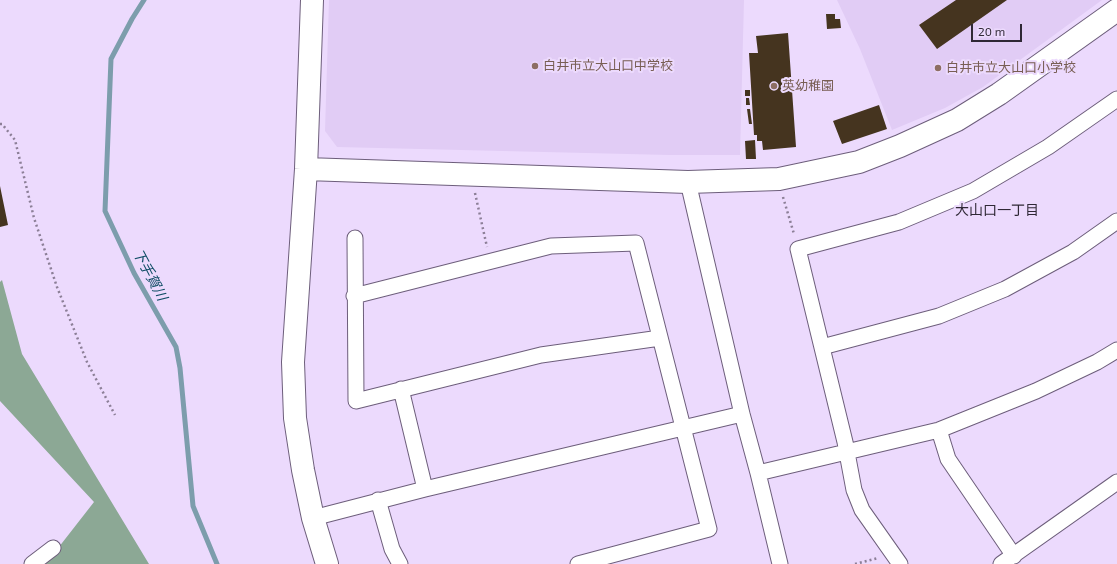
<!DOCTYPE html>
<meta charset="utf-8">
<style>
body{margin:0}
#map{position:relative;width:1117px;height:564px;overflow:hidden;background:#ecdafd;font-family:"Exo 2",sans-serif}
canvas{display:block}
.scale{position:absolute;left:971px;top:24px;width:51px;height:18px;box-sizing:border-box;border:2px solid #2f2835;border-top:0;padding-left:5px;font-size:12px;line-height:14px;white-space:nowrap;color:#2f2835;-webkit-text-stroke:3px #ecdafd;paint-order:stroke}
</style>
<div id="map">
<canvas width="1117" height="564"></canvas>
<div class="scale">20 m</div>
</div>
<script>
const ctx = document.querySelector('canvas').getContext('2d');
ctx.lineJoin = 'round';
function paint(path, color) { ctx.fillStyle = color; ctx.fill(path, 'evenodd'); }
const toPath = rows => new Path2D(rows.map(r => 'M' + r).join(''));
function trace(path, color, width, dash) { ctx.strokeStyle = color; ctx.lineWidth = width; ctx.lineCap = dash ? 'butt' : 'round'; ctx.setLineDash(dash || []); ctx.stroke(path); }
function label(font, color, halo, rows, align = 'center') {
  ctx.font = font + ' "Exo 2","Noto Sans JP",sans-serif'; ctx.lineWidth = 4; ctx.setLineDash([]); ctx.textBaseline = 'middle'; ctx.strokeStyle = halo; ctx.fillStyle = color; for (const [text, x, y, turn = 0] of rows) {
    ctx.save(); ctx.translate(x, y); ctx.rotate((+turn || 0) * Math.PI / 180); ctx.textAlign = isNaN(turn) ? turn : align; if (halo) ctx.strokeText(text, 0, 0); ctx.fillText(text, 0, 0); ctx.restore();
  }
}
const built = toPath([
 [329,0,744,0,740,155,669,155,337,147,325,131],
 [837,0,1102,0,983,87,945,108,892,130,860,49]
]);
const forest = toPath([
 [2,280,22,354,149,564,37,564,55,552,94,502,0,401,0,282]
]);
const stream = toPath([
 [144,0,132,19,111,59,105,211,134,273,176,347,180,368,193,506,217,564]
]);
const building = toPath([
 [956,0,1007,0,937,49,919,25],
 [826,14,835,14,835,19,840,19,841,28,827,29],
 [788,33,796,147,763,150,762,141,757,141,757,135,754,135,749,53,758,53,756,36],
 [745,90,750,90,750,96,745,96],
 [746,98,749,98,750,105,746,105],
 [879,105,887,129,842,144,833,121],
 [747,109,750,109,752,124,749,124],
 [755,140,756,159,746,159,745,141],
 [0,186,8,225,0,227]
]);
const path = toPath([
 [0,124,2,124,15,140,34,218,57,287,87,362,115,415],
 [475,193,487,247],
 [783,197,794,234],
 [855,564,878,558]
]);
const street = toPath([
 [688,182,742,414,758,473,780,564],
 [355,238,356,401,541,355,660,338],
 [354,296,551,246,636,243,709,529,578,564],
 [822,347,939,316,1005,289,1073,252,1117,221],
 [401,389,425,489],
 [939,430,948,459,1014,556],
 [758,473,939,430,1036,391,1097,362,1117,350],
 [378,500,392,549,400,564],
 [313,518,425,489,742,414],
 [32,564,53,548],
 [900,564,862,510,854,490,845,442,798,249,899,222,973,191,1048,147,1117,99],
 [1001,564,1117,482]
]);
const secondary = toPath([
 [312,0,306,169,293,362,295,418,303,470,313,518,327,564],
 [306,169,688,182,779,179,859,162,900,146,957,120,999,94,1117,10]
]);
const markers = [
 [535,66,4,"#8d6e63"],
 [938,68,4,"#8d6e63"],
 [774,86,4,"#8d6e63"]
];
const educationNames = [
 ["白井市立大山口中学校",543,66],
 ["白井市立大山口小学校",946,68],
 ["英幼稚園",782,86]
];
const neighbourhoodNames = [
 ["大山口一丁目",997,210]
];
const waterNames = [
 ["下手賀川",150,275,62]
];
paint(built, '#e1ccf5');
paint(forest, '#8ca895');
trace(stream, '#7d9dac', 5);
paint(building, '#45341f');
trace(street, '#6d5e7b', 17);
trace(secondary, '#6d5e7b', 24);
trace(path, '#8c7f97', 2.5, [2, 3]);
trace(street, '#fff', 15);
trace(secondary, '#fff', 22);
for (const [x, y, r, color] of markers) { const dot = new Path2D(); dot.arc(x, y, r, 0, 2 * Math.PI); ctx.fillStyle = color; ctx.fill(dot); trace(dot, '#ecdafd', 1.5); }
label('13px', '#785e54', '#ecdafd', educationNames, 'left');
label('14px', '#2f2835', '#ecdafd', neighbourhoodNames);
label('italic 14px', '#0e4c64', '#ecdafd', waterNames);
</script>
